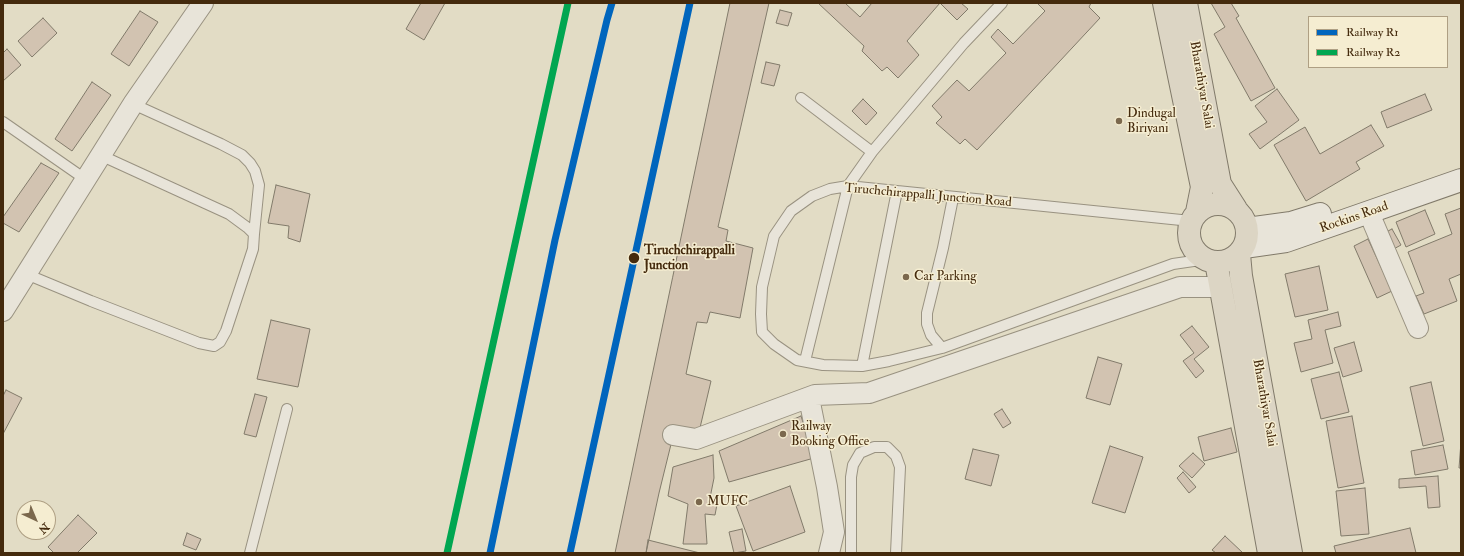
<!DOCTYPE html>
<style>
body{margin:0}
#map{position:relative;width:1464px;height:556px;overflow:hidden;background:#e2dcc5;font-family:"IM FELL Double Pica",serif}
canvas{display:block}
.frame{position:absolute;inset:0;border:4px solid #442a0d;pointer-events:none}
.legend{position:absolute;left:1308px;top:16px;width:140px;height:52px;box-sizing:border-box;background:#f5edd1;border:1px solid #ae9f83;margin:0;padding:5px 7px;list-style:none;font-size:12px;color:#442a0d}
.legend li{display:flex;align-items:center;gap:8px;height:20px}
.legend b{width:20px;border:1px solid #ae9f83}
.north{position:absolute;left:16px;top:500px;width:40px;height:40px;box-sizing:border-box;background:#f5edd1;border:1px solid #ae9f83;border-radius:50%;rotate:136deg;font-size:11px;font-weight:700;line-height:16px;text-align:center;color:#442a0d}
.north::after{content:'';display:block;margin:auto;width:14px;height:18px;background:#7b684d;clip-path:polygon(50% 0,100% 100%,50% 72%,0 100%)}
</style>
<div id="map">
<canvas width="1464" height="556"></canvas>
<div class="frame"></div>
<ul class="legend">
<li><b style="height:5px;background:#0065bd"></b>Railway R1</li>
<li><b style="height:5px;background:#00a651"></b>Railway R2</li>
</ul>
<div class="north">N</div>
</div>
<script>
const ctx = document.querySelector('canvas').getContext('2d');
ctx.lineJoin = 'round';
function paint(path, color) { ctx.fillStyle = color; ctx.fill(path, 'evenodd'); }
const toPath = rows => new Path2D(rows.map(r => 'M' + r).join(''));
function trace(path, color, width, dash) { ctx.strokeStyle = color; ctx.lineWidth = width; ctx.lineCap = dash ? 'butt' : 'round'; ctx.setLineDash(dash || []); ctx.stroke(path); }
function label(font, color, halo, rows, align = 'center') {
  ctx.font = font + ' "IM FELL Double Pica",serif'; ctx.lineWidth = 3; ctx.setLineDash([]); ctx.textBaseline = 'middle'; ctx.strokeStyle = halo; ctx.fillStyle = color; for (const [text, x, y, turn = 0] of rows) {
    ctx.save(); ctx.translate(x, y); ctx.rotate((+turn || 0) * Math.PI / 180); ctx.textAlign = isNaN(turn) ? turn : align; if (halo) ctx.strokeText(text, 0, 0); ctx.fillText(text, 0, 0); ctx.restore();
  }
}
const building = toPath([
 [421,3,445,3,424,40,406,29,421,3],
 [730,3,769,3,718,227,728,230,726,241,753,248,740,318,710,312,707,323,697,322,686,374,711,381,699,432,675,428,659,493,646,553,615,553,730,3],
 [818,3,845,3,860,17,872,3,961,3,968,9,957,20,940,3,907,41,919,55,898,78,887,67,882,71,862,51,864,46,818,3],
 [1037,3,1091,3,1089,7,1100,18,977,150,965,139,960,144,936,123,942,117,932,106,957,80,969,91,1006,53,991,37,998,29,1013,44,1045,11,1037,3],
 [1211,3,1231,3,1239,16,1236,18,1275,88,1251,101,1214,34,1225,27,1211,3],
 [780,10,792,13,788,26,776,23,780,10],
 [140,11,158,22,129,66,111,54,140,11],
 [43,18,57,33,32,57,18,41,43,18],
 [7,49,21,65,3,81,3,53,7,49],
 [766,62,780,65,774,86,761,83,766,62],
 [92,82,111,95,72,151,55,139,92,82],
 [1277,89,1299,120,1260,149,1249,134,1267,122,1255,106,1277,89],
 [1425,94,1432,110,1387,128,1381,112,1425,94],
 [863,99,877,113,866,125,852,111,863,99],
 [1371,125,1384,146,1356,162,1360,169,1306,201,1274,145,1305,127,1320,154,1371,125],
 [41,163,59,173,19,232,3,223,3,217,41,163],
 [276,185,310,194,300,242,288,238,289,226,268,223,276,185],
 [1461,208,1461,274,1449,279,1457,301,1424,314,1416,296,1424,293,1408,252,1452,234,1445,214,1461,208],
 [1425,210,1435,234,1406,247,1396,222,1425,210],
 [1392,229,1401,245,1390,251,1382,234,1392,229],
 [1368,239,1392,291,1377,298,1354,246,1368,239],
 [1319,266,1328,310,1295,317,1285,274,1319,266],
 [1338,312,1341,326,1325,330,1333,363,1301,372,1294,343,1312,339,1308,320,1338,312],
 [271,320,310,329,298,387,257,379,271,320],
 [1192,326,1209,347,1194,359,1204,371,1196,378,1183,361,1194,353,1180,335,1192,326],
 [1354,342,1362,371,1343,377,1334,348,1354,342],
 [1098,357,1122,364,1110,405,1086,398,1098,357],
 [1339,372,1349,412,1321,419,1311,379,1339,372],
 [1431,382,1444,441,1423,446,1410,387,1431,382],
 [6,390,22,398,3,434,3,396,6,390],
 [255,394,267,397,256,437,244,434,255,394],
 [1002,409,1011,423,1003,428,994,414,1002,409],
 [801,416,814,458,729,482,719,451,801,416],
 [1352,416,1364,483,1338,488,1326,421,1352,416],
 [1231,428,1237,452,1204,461,1198,437,1231,428],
 [1461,442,1461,468,1459,468,1461,442],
 [1443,445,1448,469,1415,475,1411,451,1443,445],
 [1110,446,1143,457,1125,513,1092,503,1110,446],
 [973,449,999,455,991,486,965,479,973,449],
 [1193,453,1205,464,1192,478,1179,466,1193,453],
 [713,455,714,478,710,498,718,499,715,515,705,514,707,544,683,544,688,504,668,496,673,467,713,455],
 [1183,472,1196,487,1189,493,1177,478,1183,472],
 [1438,476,1440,507,1428,508,1426,486,1399,488,1399,479,1438,476],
 [790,486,805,532,753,551,736,506,790,486],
 [1365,488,1369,534,1341,536,1336,491,1365,488],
 [78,515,97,533,77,553,54,553,48,547,78,515],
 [1410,528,1416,553,1336,553,1334,546,1410,528],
 [742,529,746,551,734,553,729,532,742,529],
 [187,533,201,539,196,550,183,545,187,533],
 [1225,536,1243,553,1216,553,1212,550,1225,536],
 [648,540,700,553,646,553,648,540]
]);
const lane = toPath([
 [801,98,872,152,848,186,805,361],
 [133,104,221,144,242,155,250,163,255,171,259,185,254,234],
 [3,122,85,179],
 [872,152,964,43,1002,3],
 [1191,221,848,186,830,189,812,196,791,211,774,236,762,287,761,314,762,332,774,344,797,360,823,365,862,366,889,361,942,348,1173,264,1207,259],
 [26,274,91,301,199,343,214,346,220,342,226,331,253,249,254,234,248,228,229,214,100,155],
 [942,348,931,335,927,324,927,313,943,248,953,198],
 [862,366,897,191],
 [250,553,287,409],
 [851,553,851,477,853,465,860,453,874,447,887,447,896,456,900,467,896,553]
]);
const street = toPath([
 [1369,213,1418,328],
 [3,311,133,104,203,3],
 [809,398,827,487,834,532,829,553],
 [673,435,696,439,815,395,869,393,1180,287,1221,287]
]);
const secondary = toPath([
 [1247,229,1291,223,1320,214],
 [1244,247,1286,241,1461,180]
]);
const primary = toPath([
 [1164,3,1202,187,1197,212],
 [1186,3,1220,184,1236,209],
 '1189 233a29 29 0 1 1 58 0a29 29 0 1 1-58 0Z',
 [1239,254,1241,276,1291,553],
 [1216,262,1269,553]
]);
const rail1 = toPath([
 [490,553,555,240,607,20,612,3],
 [570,553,690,3]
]);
const rail2 = toPath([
 [447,553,568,3]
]);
const markers = [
 [1119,121,4,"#7b684d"],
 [634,258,6,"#442a0d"],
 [906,277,4,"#7b684d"],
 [783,434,4,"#7b684d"],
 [699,502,4,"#7b684d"]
];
const streetNames = [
 ["Bharathiyar Salai",1201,85,80],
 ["Tiruchchirappalli Junction Road",928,196,5],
 ["Rockins Road",1354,218,-19],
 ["Bharathiyar Salai",1264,403,80]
];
const poiNames = [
 ["Dindugal",1127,114],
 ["Biriyani",1127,129],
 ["Car Parking",914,277],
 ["Railway",791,427],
 ["Booking Office",791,442],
 ["MUFC",707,502]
];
const stopNames = [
 ["Tiruchchirappalli",644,251],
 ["Junction",644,266]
];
paint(building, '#d2c3b1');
trace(building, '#817a6a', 1);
trace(lane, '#999281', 12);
trace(street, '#999281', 22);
trace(secondary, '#817a6a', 24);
trace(primary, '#817a6a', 24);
trace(lane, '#e8e4d9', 10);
trace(street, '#e8e4d9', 20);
trace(secondary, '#e8e4d9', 22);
trace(primary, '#dcd5c4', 22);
trace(rail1, '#0065bd', 7);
trace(rail2, '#00a651', 7);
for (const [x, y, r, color] of markers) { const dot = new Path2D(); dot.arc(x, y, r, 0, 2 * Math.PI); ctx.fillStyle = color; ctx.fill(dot); trace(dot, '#f5edd1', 1.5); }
label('13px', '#442a0d', '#f5edd1', streetNames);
label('13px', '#442a0d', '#f5edd1', poiNames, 'left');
label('bold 13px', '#442a0d', '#f5edd1', stopNames, 'left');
</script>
